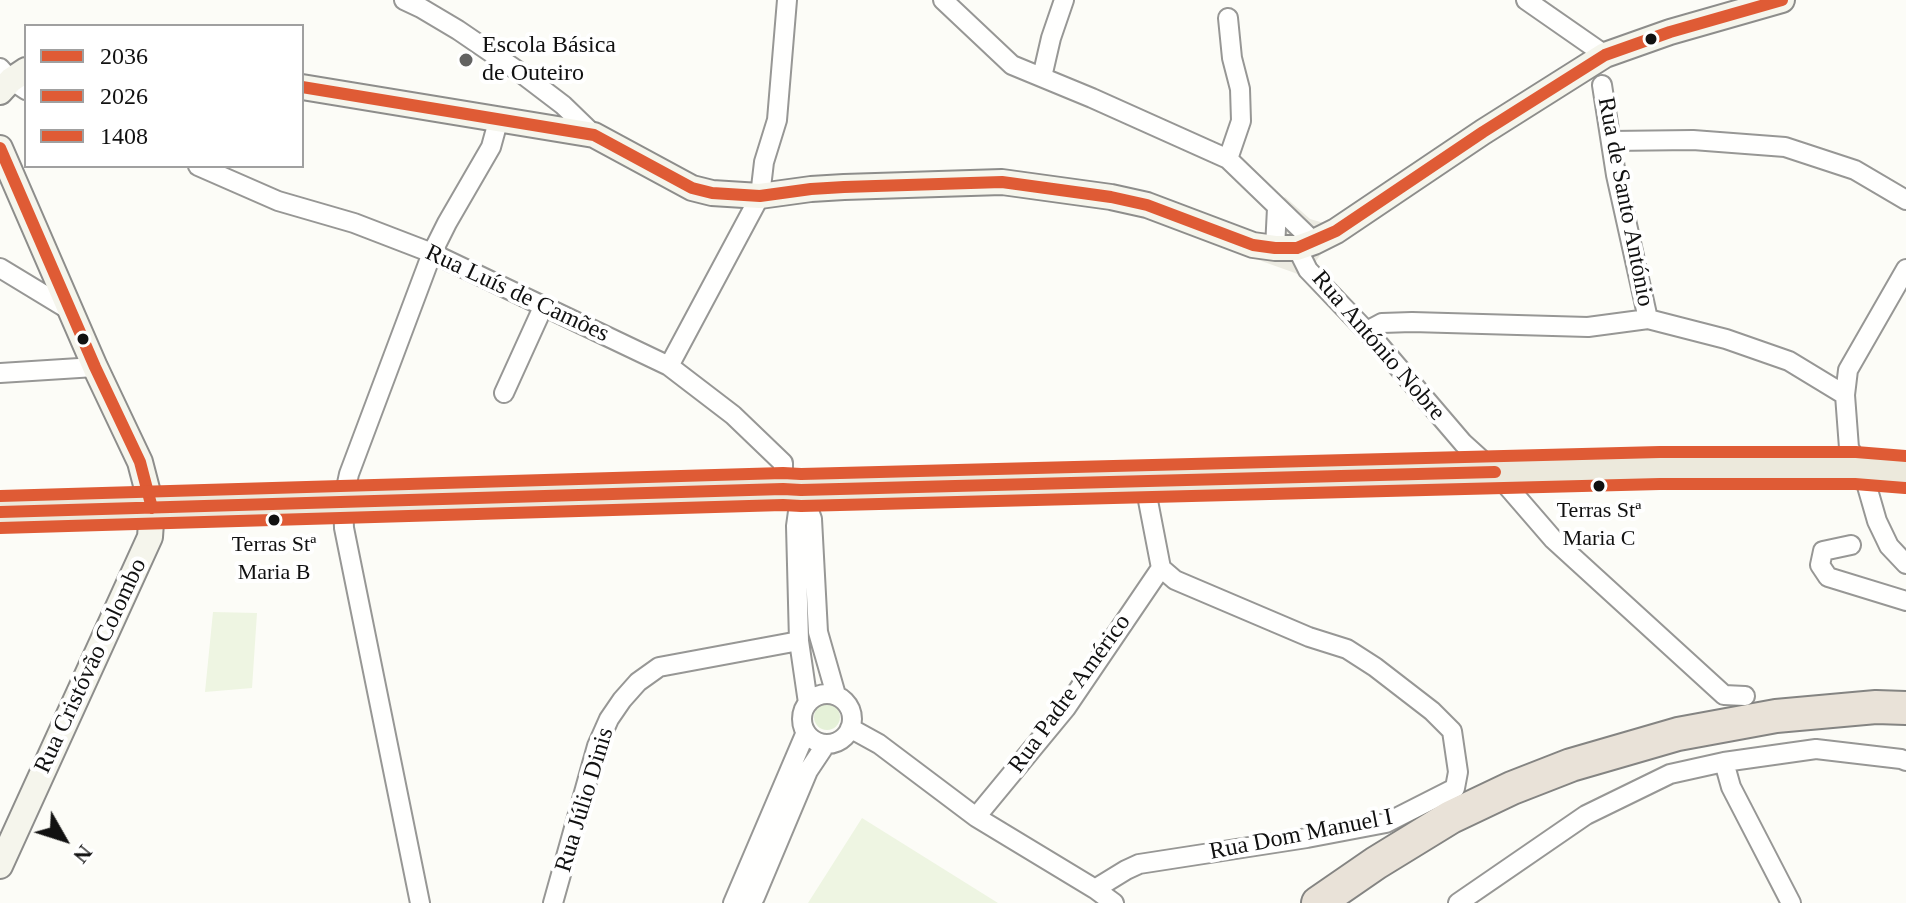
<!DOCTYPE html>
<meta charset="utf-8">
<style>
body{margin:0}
#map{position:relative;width:1906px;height:903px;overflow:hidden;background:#fcfcf7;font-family:"Times New Roman",serif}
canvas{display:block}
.legend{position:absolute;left:24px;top:24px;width:280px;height:144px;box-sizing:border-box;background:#fff;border:2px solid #a0a0a0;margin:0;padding:10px 14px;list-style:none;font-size:24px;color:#111}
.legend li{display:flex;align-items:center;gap:16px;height:40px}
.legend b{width:40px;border:2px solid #a0a0a0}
.north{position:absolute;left:24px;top:799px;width:80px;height:80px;-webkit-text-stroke:6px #fff;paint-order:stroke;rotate:129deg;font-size:22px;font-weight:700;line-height:32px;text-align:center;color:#111}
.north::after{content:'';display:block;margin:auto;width:28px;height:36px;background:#111;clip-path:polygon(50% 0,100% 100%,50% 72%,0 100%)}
</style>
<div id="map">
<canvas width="1906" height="903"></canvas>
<ul class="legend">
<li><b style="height:10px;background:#df5b35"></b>2036</li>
<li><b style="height:10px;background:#df5b35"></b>2026</li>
<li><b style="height:10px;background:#df5b35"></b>1408</li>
</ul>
<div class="north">N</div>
</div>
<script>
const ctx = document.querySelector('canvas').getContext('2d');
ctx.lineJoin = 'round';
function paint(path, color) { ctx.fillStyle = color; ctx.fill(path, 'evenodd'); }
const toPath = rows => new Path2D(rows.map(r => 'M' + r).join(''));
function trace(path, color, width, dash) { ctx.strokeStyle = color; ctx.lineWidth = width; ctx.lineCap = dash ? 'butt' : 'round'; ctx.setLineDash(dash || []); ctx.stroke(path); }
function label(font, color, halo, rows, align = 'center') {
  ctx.font = font + ' "Times New Roman",serif'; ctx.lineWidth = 8; ctx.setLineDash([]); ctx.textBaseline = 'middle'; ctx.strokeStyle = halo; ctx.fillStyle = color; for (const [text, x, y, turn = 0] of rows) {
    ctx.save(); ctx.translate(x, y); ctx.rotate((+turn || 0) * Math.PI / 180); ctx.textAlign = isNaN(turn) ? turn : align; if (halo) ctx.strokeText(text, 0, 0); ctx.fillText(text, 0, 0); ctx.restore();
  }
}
const green = toPath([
 '814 717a13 13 0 1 1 26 0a13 13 0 1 1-26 0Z'
]);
const pitch = toPath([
 [213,612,257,613,252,688,205,692],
 [862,818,998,903,808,903]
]);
const plaza = toPath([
 [1285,197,1310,219,1324,223,1333,220,1344,239,1321,254,1316,261,1315,270,1305,278,1295,273,1253,258,1255,241,1265,238,1273,225,1267,214]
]);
const street = toPath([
 [404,0,421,8,458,30,521,73,563,105,594,135],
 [943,0,1012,65,1092,98,1228,159,1314,242],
 [1526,0,1605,55],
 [0,68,11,80,26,90],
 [1042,77,1051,38,1064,0],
 [1602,85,1616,175,1648,319],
 [1611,141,1693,140,1785,147,1855,170,1906,200],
 [1228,159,1241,121,1240,89,1232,58,1228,18],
 [198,166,278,201,354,223,432,253,669,366,733,415,783,463,783,489],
 [1275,248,1277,208],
 [1297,248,1308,270,1375,340,1463,443,1495,472,1553,539,1724,695,1745,696],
 [0,268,71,311],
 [1906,269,1848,370,1845,395,1849,448,1862,469,1877,521,1889,546,1906,564],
 [1367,331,1382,323,1412,322,1588,327,1648,319,1726,339,1789,361,1845,395],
 [669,366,760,196,764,162,777,120,787,0],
 [0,373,95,367],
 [504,393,544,305],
 [801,490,796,526,799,641,808,703],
 [803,494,812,519,818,632,836,695],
 [1851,545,1823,551,1820,565,1828,577,1906,601],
 '802 719a25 25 0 1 1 50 0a25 25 0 1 1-50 0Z',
 [850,728,879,744,976,817,1095,889,1114,903],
 [1724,762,1731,787,1791,903],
 [976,817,1066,708,1161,568],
 [1095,889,1126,870,1139,864,1307,838,1386,823,1455,788,1458,772,1452,731,1432,711,1375,667,1347,649,1309,637,1175,580,1161,568,1144,480],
 [420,903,344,528,343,502,349,474,432,253,447,223,491,147,499,118],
 [553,903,597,746,609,719,622,700,638,682,659,667,799,641],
 [733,903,806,732],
 [751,903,755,897,808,771,826,744],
 [1458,903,1586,815,1670,774,1724,762,1816,749,1901,759,1906,761]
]);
const secondary = toPath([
 [302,87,594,135,692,188,712,193,760,196,811,189,844,187,1002,182,1111,197,1147,205,1253,245,1275,248,1297,248,1314,242,1336,231,1483,132,1605,55,1670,32,1782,0],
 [0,92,11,80,26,70],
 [0,148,95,367,140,462,152,508,150,537,0,866]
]);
const primary = toPath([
 [0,512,783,489,801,490,1144,480,1660,468,1856,468,1906,472]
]);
const highway = toPath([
 [1318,903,1376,863,1451,817,1512,788,1571,765,1678,734,1776,716,1876,707,1906,708]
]);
const bus1 = toPath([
 [302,87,594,135,692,188,712,193,760,196,811,189,844,187,1002,182,1111,197,1147,205,1253,245,1275,248,1297,248,1336,231,1483,132,1605,55,1670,32,1782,0],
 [0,148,95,367,140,462,152,508],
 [0,512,783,489,801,490,1495,472]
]);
const bus2 = toPath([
 [0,528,783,505,801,506,1660,484,1855,484,1905,488]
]);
const bus3 = toPath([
 [0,496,783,473,801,474,1660,452,1856,452,1906,456]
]);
const markers = [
 [1651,39,7,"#111"],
 [466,60,8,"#636362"],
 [83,339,7,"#111"],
 [1599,486,7,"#111"],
 [274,520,7,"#111"]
];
const busNames = [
 ["Terras Stª",1599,511],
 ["Maria C",1599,539],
 ["Terras Stª",274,545],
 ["Maria B",274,573]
];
const poiNames = [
 ["Escola Básica",482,46],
 ["de Outeiro",482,74]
];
const streetNames = [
 ["Rua de Santo António",1625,202,79],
 ["Rua Luís de Camões",517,294,25],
 ["Rua António Nobre",1378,346,49],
 ["Rua Cristóvão Colombo",91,666,-65],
 ["Rua Padre Américo",1070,694,-54],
 ["Rua Júlio Dinis",585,800,-73],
 ["Rua Dom Manuel I",1301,835,-11]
];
paint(green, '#e5f1d8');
paint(pitch, '#eef5e2');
paint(plaza, '#ecebe2');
trace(street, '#979795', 22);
trace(secondary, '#8d8d8b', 28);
trace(primary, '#848482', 32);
trace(highway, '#848482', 36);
trace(street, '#fffffe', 18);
trace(secondary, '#f5f5ec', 24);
trace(primary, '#ece9dc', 28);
trace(highway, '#e9e2d8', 32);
trace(bus1, '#df5b35', 12);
trace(bus2, '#df5b35', 12);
trace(bus3, '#df5b35', 12);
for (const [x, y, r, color] of markers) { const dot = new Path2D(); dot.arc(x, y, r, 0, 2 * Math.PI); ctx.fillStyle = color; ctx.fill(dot); trace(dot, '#fff', 3); }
label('22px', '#111', '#fff', busNames);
label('24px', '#111', '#fff', poiNames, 'left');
label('24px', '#111', '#fff', streetNames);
</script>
